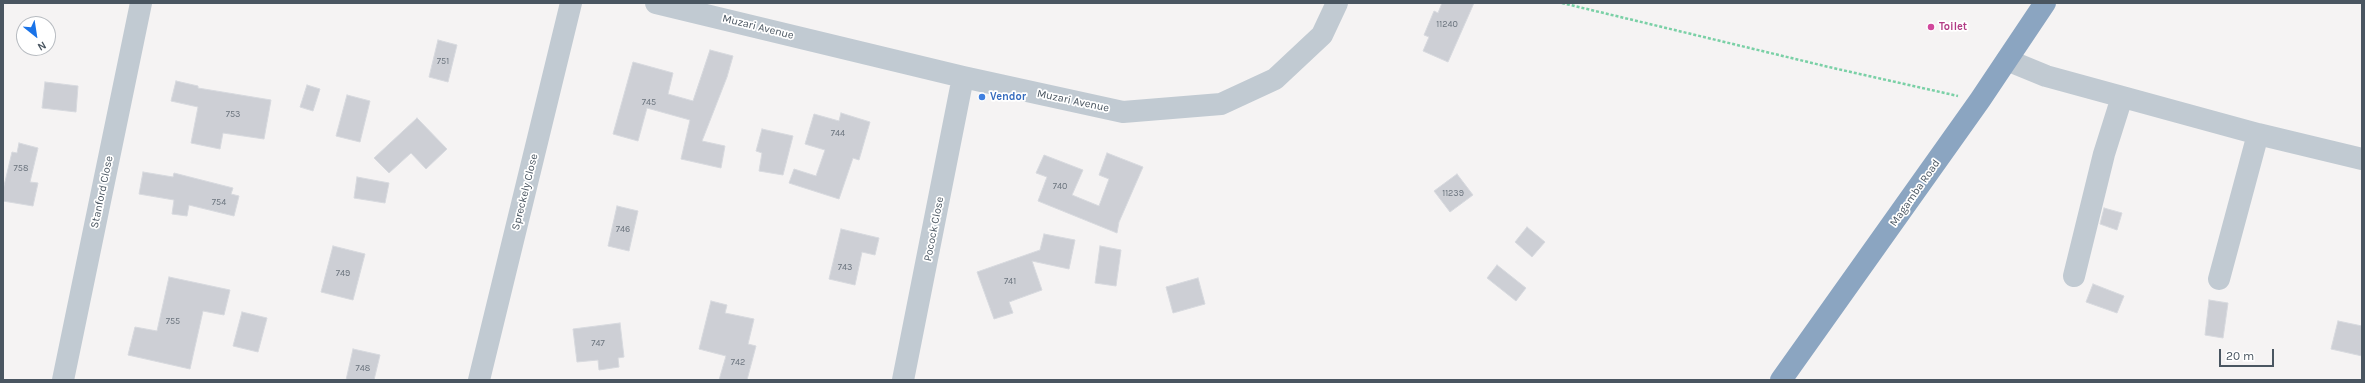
<!DOCTYPE html>
<style>
body{margin:0}
#map{position:relative;width:2365px;height:383px;overflow:hidden;background:#f5f3f3;font-family:Karla,sans-serif}
canvas{display:block}
.frame{position:absolute;inset:0;border:4px solid #4a5661;pointer-events:none}
.north{position:absolute;left:16px;top:16px;width:40px;height:40px;box-sizing:border-box;background:#fff;border:1px solid #b7bbc0;border-radius:50%;rotate:150deg;font-size:11px;font-weight:700;line-height:16px;text-align:center;color:#4a5661}
.north::after{content:'';display:block;margin:auto;width:14px;height:18px;background:#1a73e8;clip-path:polygon(50% 0,100% 100%,50% 72%,0 100%)}
.scale{position:absolute;left:2219px;top:349px;width:55px;height:18px;box-sizing:border-box;border:2px solid #4a5661;border-top:0;padding-left:5px;font-size:12px;line-height:14px;white-space:nowrap;color:#4a5661;-webkit-text-stroke:3px #fff;paint-order:stroke}
</style>
<div id="map">
<canvas width="2365" height="383"></canvas>
<div class="frame"></div>
<div class="north">N</div>
<div class="scale">20 m</div>
</div>
<script>
const ctx = document.querySelector('canvas').getContext('2d');
ctx.lineJoin = 'round';
function paint(path, color) { ctx.fillStyle = color; ctx.fill(path, 'evenodd'); }
const toPath = rows => new Path2D(rows.map(r => 'M' + r).join(''));
function trace(path, color, width, dash) { ctx.strokeStyle = color; ctx.lineWidth = width; ctx.lineCap = dash ? 'butt' : 'round'; ctx.setLineDash(dash || []); ctx.stroke(path); }
function label(font, color, halo, rows, align = 'center') {
  ctx.font = font + ' Karla,sans-serif'; ctx.lineWidth = 3.5; ctx.setLineDash([]); ctx.textBaseline = 'middle'; ctx.strokeStyle = halo; ctx.fillStyle = color; for (const [text, x, y, turn = 0] of rows) {
    ctx.save(); ctx.translate(x, y); ctx.rotate((+turn || 0) * Math.PI / 180); ctx.textAlign = isNaN(turn) ? turn : align; if (halo) ctx.strokeText(text, 0, 0); ctx.fillText(text, 0, 0); ctx.restore();
  }
}
const building = toPath([
 [1442,3,1474,3,1448,62,1423,51,1429,37,1424,35,1434,11,1438,13,1442,3],
 [438,40,457,45,448,82,429,77,438,40],
 [710,50,733,56,727,77,702,141,725,146,721,168,681,159,690,120,647,108,638,141,613,134,633,62,673,73,668,94,693,101,710,50],
 [176,81,198,86,198,88,271,100,264,139,223,133,220,149,191,143,198,107,171,101,176,81],
 [45,82,78,86,76,112,42,108,45,82],
 [307,85,320,89,313,111,300,107,307,85],
 [347,95,370,101,360,142,336,136,347,95],
 [841,113,870,122,859,160,853,158,839,199,789,183,794,169,816,176,825,150,805,144,814,114,839,121,841,113],
 [417,118,447,149,426,169,411,153,389,173,374,158,417,118],
 [762,129,793,136,783,175,759,171,762,153,756,151,762,129],
 [19,143,38,148,30,182,38,183,33,206,3,201,3,190,12,152,17,153,19,143],
 [1107,153,1143,167,1119,222,1117,233,1038,201,1047,177,1036,173,1044,155,1083,170,1072,195,1099,206,1109,179,1099,175,1107,153],
 [143,172,173,177,174,173,233,188,231,194,239,196,234,216,189,205,187,216,172,214,174,200,139,194,143,172],
 [1457,174,1473,195,1450,212,1434,191,1457,174],
 [357,177,389,183,385,203,354,198,357,177],
 [617,206,638,211,629,251,608,246,617,206],
 [2104,208,2122,213,2117,230,2100,224,2104,208],
 [1527,227,1545,242,1532,257,1515,242,1527,227],
 [841,229,879,238,875,255,862,252,855,285,829,279,841,229],
 [1044,234,1075,240,1069,269,1032,261,1042,290,1009,302,1013,313,994,319,977,272,1040,250,1044,234],
 [333,246,365,254,353,300,321,292,333,246],
 [1100,246,1121,250,1116,286,1095,283,1100,246],
 [1497,265,1526,288,1516,301,1487,278,1497,265],
 [169,277,230,290,224,315,203,311,190,369,128,355,135,327,157,331,169,277],
 [1198,278,1205,304,1173,313,1166,287,1198,278],
 [2093,284,2124,296,2117,313,2086,302,2093,284],
 [2209,300,2228,303,2223,338,2205,335,2209,300],
 [711,301,727,305,725,313,754,319,748,344,756,346,747,380,719,380,726,356,699,349,711,301],
 [242,312,267,318,258,352,233,346,242,312],
 [2338,321,2362,326,2362,356,2331,349,2338,321],
 [620,323,624,357,618,358,619,367,599,370,598,360,577,362,573,329,620,323],
 [353,349,380,355,374,380,346,380,353,349]
]);
const path = toPath([
 [1562,3,1833,68,1958,96]
]);
const minor = toPath([
 [656,3,963,77,1123,112,1221,104,1275,79,1322,35,1337,3],
 [2007,60,2046,76,2258,134,2362,159],
 [2074,276,2104,154,2122,97],
 [2219,279,2258,134],
 [63,380,141,3],
 [479,380,571,3],
 [903,380,963,77]
]);
const highway = toPath([
 [1781,380,1980,100,2045,3]
]);
const markers = [
 [1931,27,4,"#d1479c"],
 [982,97,4,"#3f7fe0"]
];
const numberNames = [
 ["11240",1447,24],
 ["751",443,61],
 ["745",649,102],
 ["753",233,114],
 ["744",838,133],
 ["758",21,168],
 ["740",1060,186],
 ["11239",1453,193],
 ["754",219,202],
 ["746",623,229],
 ["743",845,267],
 ["749",343,273],
 ["741",1010,281],
 ["755",173,321],
 ["747",598,343],
 ["742",738,362],
 ["748",363,368]
];
const streetNames = [
 ["Muzari Avenue",758,27,14],
 ["Muzari Avenue",1073,101,12],
 ["Stanford Close",102,192,-78],
 ["Spreckely Close",525,192,-76],
 ["Magamba Road",1915,193,-55],
 ["Pocock Close",934,229,-79]
];
const hotelNames = [
 ["Toilet",1939,27]
];
const shopNames = [
 ["Vendor",990,97]
];
paint(building, '#cdcfd5');
trace(building, '#d7d9de', 1);
trace(path, '#7ad0a6', 2.5, [3, 2]);
trace(minor, '#c1cad2', 22);
trace(highway, '#8ba5c1', 22);
for (const [x, y, r, color] of markers) { const dot = new Path2D(); dot.arc(x, y, r, 0, 2 * Math.PI); ctx.fillStyle = color; ctx.fill(dot); trace(dot, '#fff', 1.5); }
label('9px', '#6b747e', null, numberNames);
label('11px', '#4a5661', '#fff', streetNames);
label('bold 11px', '#b23c85', '#fff', hotelNames, 'left');
label('bold 11px', '#366cbe', '#fff', shopNames, 'left');
</script>
